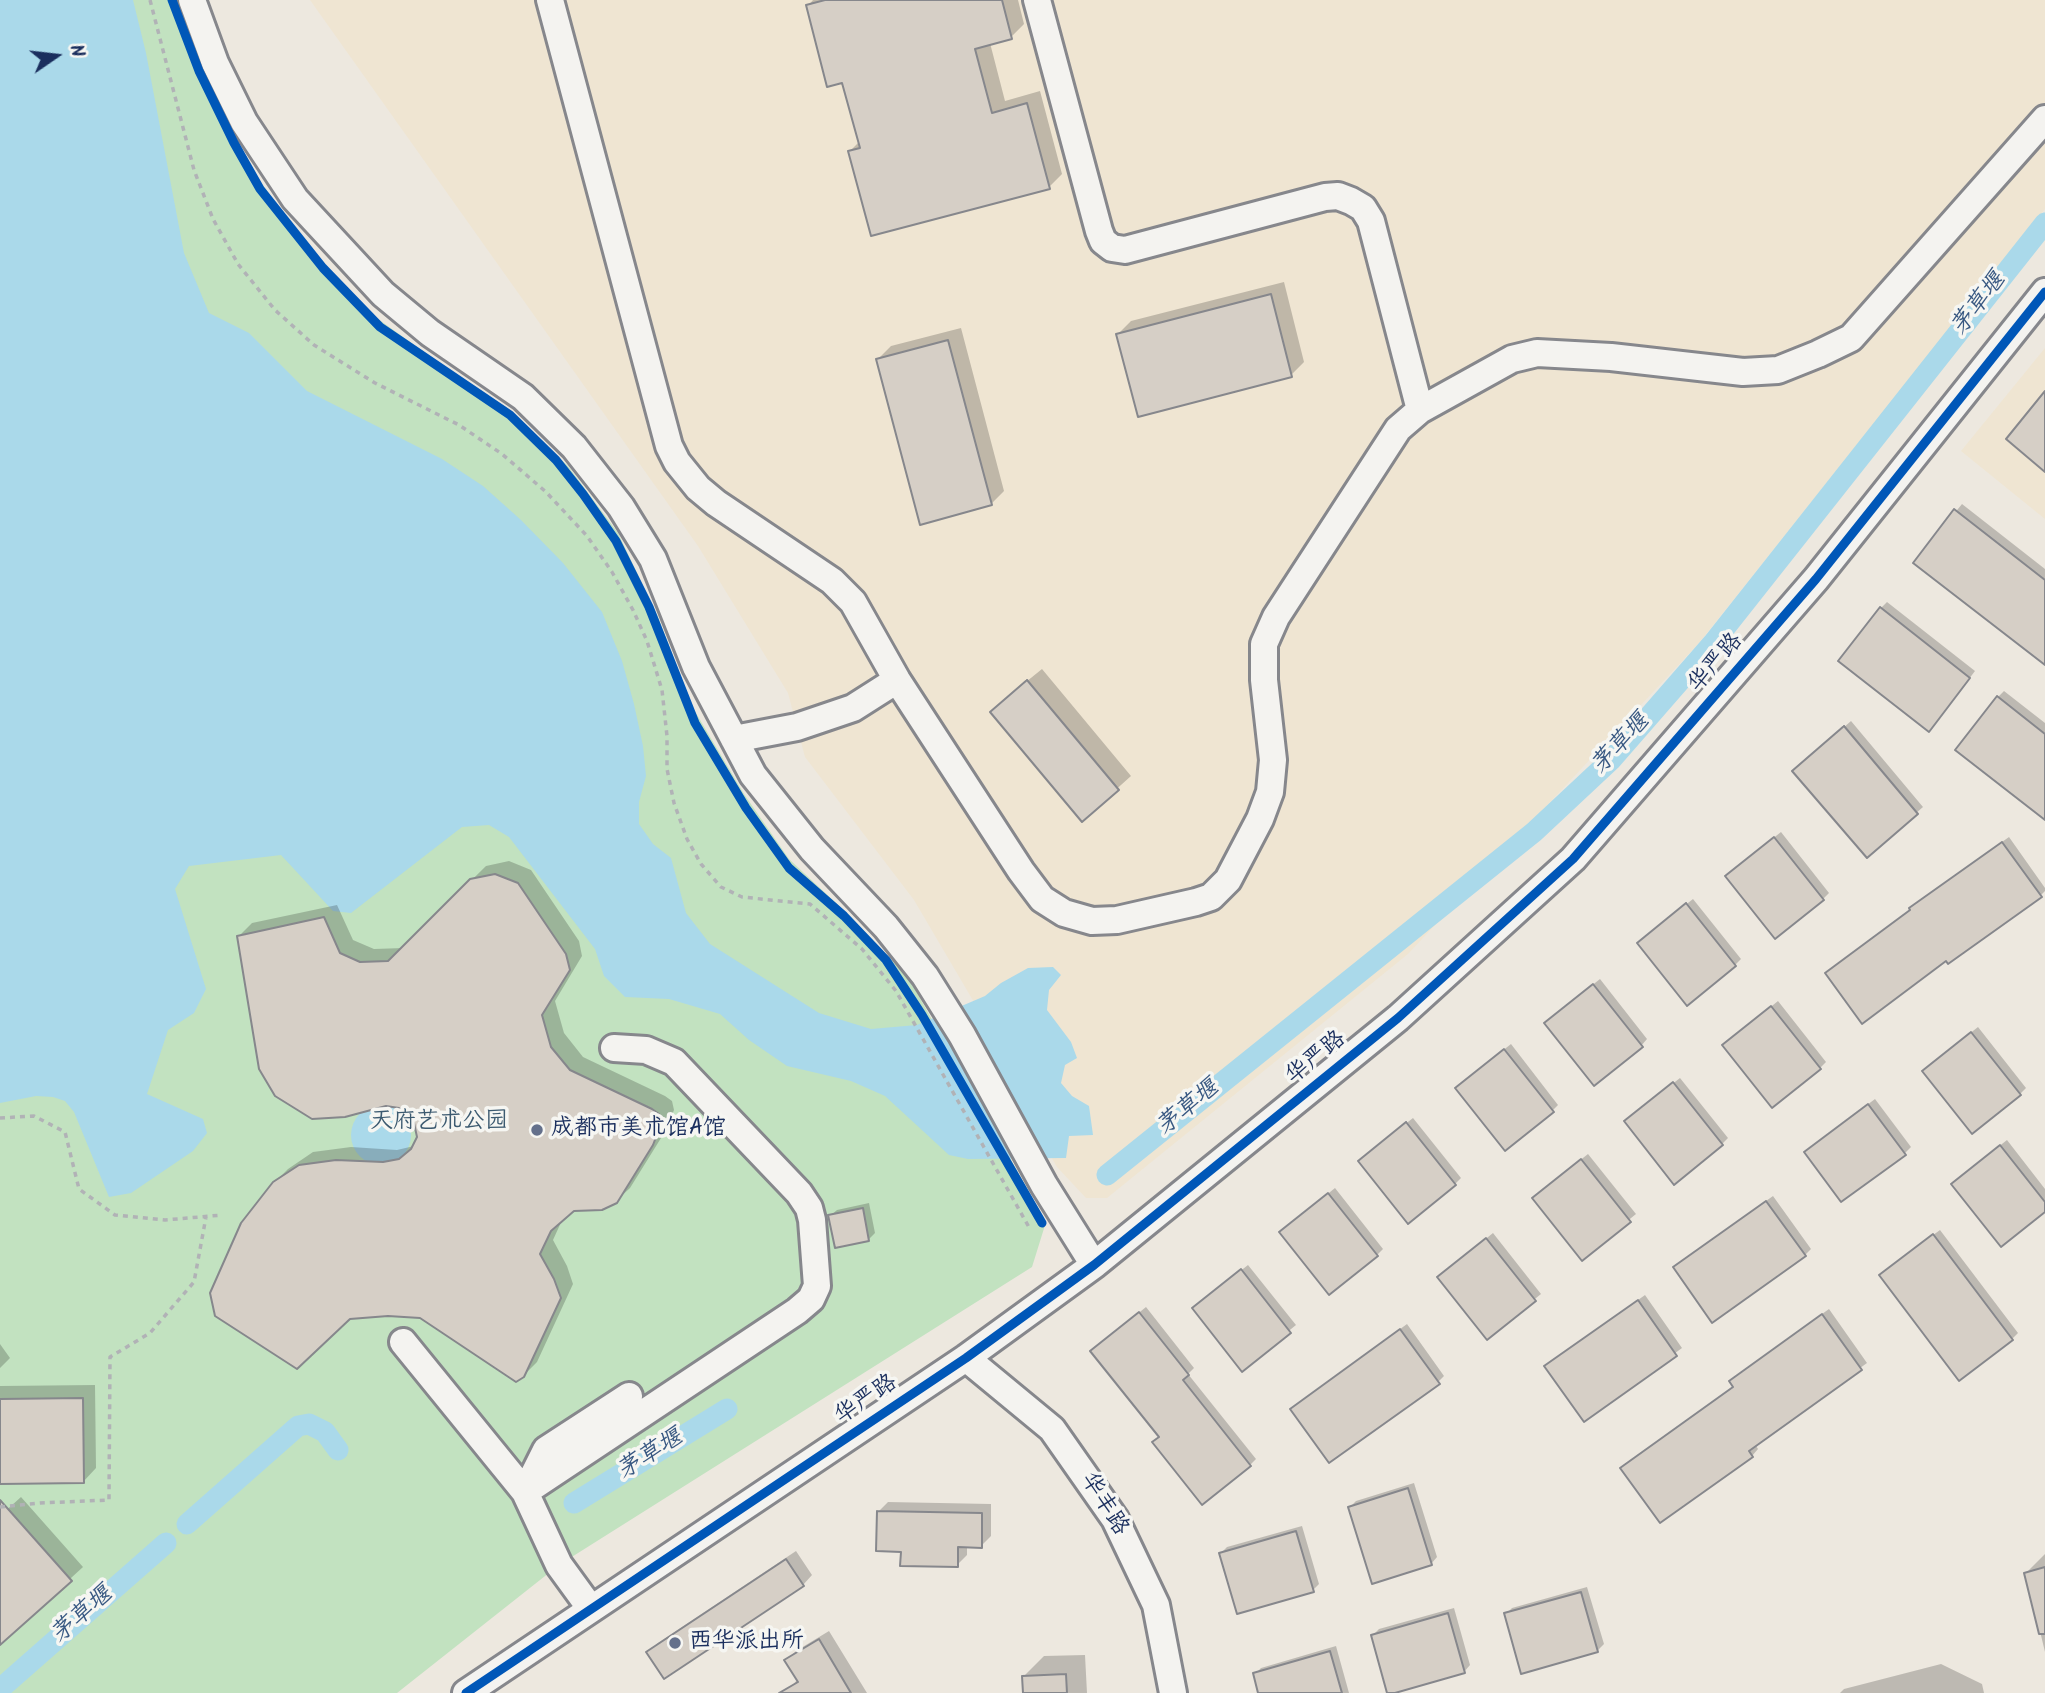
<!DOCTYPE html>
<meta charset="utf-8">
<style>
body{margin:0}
#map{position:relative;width:2045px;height:1693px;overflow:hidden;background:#ede8df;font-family:Kalam,sans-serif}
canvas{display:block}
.north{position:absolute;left:21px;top:21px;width:70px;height:70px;-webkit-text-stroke:5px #f6f6f2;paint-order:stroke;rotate:76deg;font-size:19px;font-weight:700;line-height:28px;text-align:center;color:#1b2f5e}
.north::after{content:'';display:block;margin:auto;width:24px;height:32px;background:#1b2f5e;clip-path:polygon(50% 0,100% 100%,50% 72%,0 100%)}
</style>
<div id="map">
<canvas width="2045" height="1693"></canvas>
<div class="north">N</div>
</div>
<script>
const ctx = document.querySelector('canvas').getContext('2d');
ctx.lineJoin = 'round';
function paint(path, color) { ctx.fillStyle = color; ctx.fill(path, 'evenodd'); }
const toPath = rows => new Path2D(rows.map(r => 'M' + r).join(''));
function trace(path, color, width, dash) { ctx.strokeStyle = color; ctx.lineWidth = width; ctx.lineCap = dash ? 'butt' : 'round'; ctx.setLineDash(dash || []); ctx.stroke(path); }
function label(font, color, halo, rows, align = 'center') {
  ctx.font = font + ' Kalam,"LXGW WenKai TC",sans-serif'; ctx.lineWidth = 7; ctx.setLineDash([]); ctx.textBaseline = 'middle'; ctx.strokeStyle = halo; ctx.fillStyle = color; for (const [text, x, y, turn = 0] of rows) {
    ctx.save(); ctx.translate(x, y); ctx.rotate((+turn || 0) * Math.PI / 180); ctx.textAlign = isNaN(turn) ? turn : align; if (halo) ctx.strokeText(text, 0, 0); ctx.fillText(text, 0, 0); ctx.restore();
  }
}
const built = toPath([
 [310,0,2045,0,2045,209,1699,643,1408,954,1107,1198,1086,1198,1057,1167,1022,1108,978,1009,914,900,805,757,788,693,698,546],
 [2045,348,2045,519,1961,451]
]);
const green = toPath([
 [0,0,177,0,190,38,218,104,256,176,303,239,367,311,438,362,507,408,568,466,618,533,658,617,693,708,744,794,789,859,850,916,908,977,1046,1222,1032,1267,559,1565,397,1693,0,1693]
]);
const water = toPath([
 [0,0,133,0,146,53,184,253,209,313,249,333,307,391,442,459,483,486,521,520,563,563,602,612,622,661,634,704,643,746,646,776,639,802,639,824,653,844,671,858,686,913,710,944,819,1013,871,1029,917,1025,985,996,1001,983,1028,968,1053,967,1061,975,1049,990,1047,1010,1071,1042,1077,1058,1065,1065,1061,1083,1072,1096,1089,1106,1093,1135,1069,1136,1066,1158,968,1159,949,1155,885,1096,851,1081,787,1066,749,1040,720,1014,669,999,625,997,604,976,595,949,509,837,489,825,462,827,351,913,333,911,281,855,189,866,175,889,206,989,194,1013,168,1030,147,1094,203,1119,207,1133,193,1151,131,1193,109,1197,74,1112,65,1101,53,1097,36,1096,0,1103],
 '351 1135a30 30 0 1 1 60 0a30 30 0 1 1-60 0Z'
]);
const shadow = toPath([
 [813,0,1018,0,1024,24,1011,37,990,43,1005,101,1040,91,1062,174,1049,187,850,151,860,141,844,80,808,6],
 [1284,282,1304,362,1291,375,1118,334,1131,321],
 [961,328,1004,491,991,504,878,359,891,346],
 [1962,504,2045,569,2045,662,1915,562],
 [1887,602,1975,671,1935,724,1881,608],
 [1042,669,1131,776,1082,820,1005,699],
 [2004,691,2045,723,2045,818,1998,697],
 [1851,721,1923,807,1867,856,1801,765],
 [1781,832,1829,893,1823,899,1733,870],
 [2009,837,2045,888,2045,891,2040,896,1833,967,1911,909,1917,902],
 [509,861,531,870,579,941,582,956,555,1001,564,1033,583,1057,665,1096,672,1101,674,1110,666,1130,630,1188,616,1201,573,1209,563,1218,553,1240,567,1266,573,1284,537,1362,523,1376,274,1183,288,1169,313,1152,351,1147,397,1150,414,1146,418,1137,416,1122,239,936,252,923,337,905,353,940,374,949,403,948,486,866],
 [1693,899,1741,959,1735,965,1645,937],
 [1600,979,1647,1039,1641,1046,1552,1017],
 [1778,1001,1826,1062,1820,1068,1731,1039],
 [1978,1027,2026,1088,2020,1094,1930,1065],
 [1511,1044,1558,1105,1552,1111,1463,1082],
 [1680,1078,1728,1138,1722,1144,1633,1115],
 [1875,1099,1911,1147,1905,1153,1812,1146],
 [1413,1118,1461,1178,1455,1184,1366,1155],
 [2007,1140,2045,1189,2045,1210,1959,1178],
 [1588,1154,1636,1214,1582,1258,1540,1192],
 [1335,1188,1383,1249,1377,1255,1288,1226],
 [1773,1196,1811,1249,1805,1255,1681,1261],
 [869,1203,875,1233,869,1239,830,1216,837,1210],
 [1940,1230,2018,1333,2012,1339,1887,1269],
 [1493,1233,1541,1294,1487,1338,1446,1271],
 [1248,1265,1296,1325,1242,1369,1201,1302],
 [1645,1295,1682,1348,1584,1420,1553,1361],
 [1146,1307,1194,1368,1188,1374,1256,1459,1250,1465,1160,1437,1099,1345],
 [1829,1309,1867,1363,1755,1444,1758,1449,1752,1456,1660,1521,1735,1386,1737,1375],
 [1407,1324,1444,1376,1438,1382,1292,1409],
 [0,1344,10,1358,0,1368],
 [95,1385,96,1468,83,1482,0,1482,0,1386],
 [1414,1483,1437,1557,1431,1564,1350,1507,1356,1501],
 [21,1497,83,1567,0,1643,0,1516],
 [888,1502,991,1504,991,1536,981,1546,967,1545,967,1555,957,1565,903,1550,879,1511],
 [1302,1526,1319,1584,1313,1590,1221,1553,1227,1547],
 [796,1551,812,1575,803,1585,648,1652,658,1643],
 [2045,1554,2045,1652,2026,1573],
 [1587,1587,1604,1644,1597,1651,1506,1614,1512,1608],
 [1454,1608,1470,1665,1464,1672,1373,1635,1379,1629],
 [829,1631,867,1693,790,1693,788,1690,798,1679,787,1660,796,1651],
 [1336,1646,1349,1693,1260,1693,1255,1674,1261,1668],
 [1085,1655,1087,1693,1019,1693,1025,1693,1024,1676,1044,1656],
 [1941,1664,1982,1684,1984,1693,1840,1693,1844,1689]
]);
const canal = toPath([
 [1107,1175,1534,832,1611,760,1713,643,2045,223],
 [574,1503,727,1409],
 [187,1524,298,1426,309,1424,325,1432,338,1450],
 [0,1689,166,1543]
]);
const building = toPath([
 [825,0,1002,0,1012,39,975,49,992,113,1027,103,1050,189,871,236,848,151,860,148,842,83,827,87,806,5,825,0],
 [1271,294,1292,377,1138,417,1116,334,1271,294],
 [948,340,992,505,920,525,876,359,948,340],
 [2045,391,2045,472,2006,439,2045,391],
 [1954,509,2045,580,2045,665,1913,563,1954,509],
 [1880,607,1970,678,1929,732,1838,661,1880,607],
 [1027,680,1119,790,1082,822,990,712,1027,680],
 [1997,696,2045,734,2045,820,1955,750,1997,696],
 [1844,726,1918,814,1867,858,1792,771,1844,726],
 [1774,837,1824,900,1775,939,1725,876,1774,837],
 [2002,842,2042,897,1948,964,1946,961,1862,1024,1825,973,1910,910,1909,908,2002,842],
 [495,874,518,883,566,954,570,970,542,1015,551,1047,570,1070,652,1109,659,1114,661,1124,653,1145,617,1203,602,1210,574,1211,551,1231,540,1254,554,1279,561,1298,524,1377,516,1382,420,1318,388,1316,350,1319,297,1369,215,1316,210,1293,241,1223,273,1182,299,1165,336,1160,383,1162,399,1159,411,1149,417,1137,414,1123,408,1114,399,1108,386,1106,345,1117,312,1119,275,1096,259,1069,237,936,324,917,340,953,360,962,388,961,470,879,495,874],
 [1686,903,1736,966,1687,1006,1637,943,1686,903],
 [1593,984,1643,1047,1594,1086,1544,1023,1593,984],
 [1771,1006,1821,1069,1772,1108,1722,1045,1771,1006],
 [1971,1032,2021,1095,1972,1134,1922,1071,1971,1032],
 [1504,1049,1554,1112,1505,1151,1455,1088,1504,1049],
 [1673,1082,1723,1145,1674,1185,1624,1121,1673,1082],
 [1868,1104,1906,1155,1841,1202,1804,1152,1868,1104],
 [1406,1122,1456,1185,1408,1224,1358,1161,1406,1122],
 [2000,1145,2045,1202,2045,1212,2001,1247,1951,1184,2000,1145],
 [1581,1159,1631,1222,1582,1261,1532,1198,1581,1159],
 [1328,1193,1378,1256,1329,1295,1279,1232,1328,1193],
 [1766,1201,1806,1256,1712,1323,1673,1267,1766,1201],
 [863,1208,869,1241,835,1248,828,1215,863,1208],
 [1933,1234,2013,1340,1959,1381,1879,1275,1933,1234],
 [1486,1238,1536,1301,1487,1340,1437,1277,1486,1238],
 [1241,1269,1291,1333,1242,1372,1192,1308,1241,1269],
 [1638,1300,1677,1356,1584,1422,1544,1366,1638,1300],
 [1139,1312,1189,1375,1183,1380,1251,1466,1202,1505,1152,1442,1159,1437,1090,1351,1139,1312],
 [1822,1314,1862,1370,1749,1451,1753,1457,1660,1523,1620,1468,1733,1387,1729,1381,1822,1314],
 [1400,1329,1440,1384,1329,1463,1290,1409,1400,1329],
 [83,1398,84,1483,0,1484,0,1399,83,1398],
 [1408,1488,1432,1565,1372,1584,1348,1507,1408,1488],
 [0,1500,72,1581,0,1645,0,1500],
 [877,1511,982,1513,982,1548,958,1547,958,1567,900,1566,901,1552,876,1551,877,1511],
 [1296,1531,1314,1592,1237,1614,1219,1553,1296,1531],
 [786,1559,804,1586,664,1679,646,1652,786,1559],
 [2045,1567,2045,1634,2039,1634,2024,1573,2045,1567],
 [1581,1592,1598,1652,1521,1674,1504,1613,1581,1592],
 [1448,1613,1465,1673,1395,1693,1387,1693,1371,1635,1448,1613],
 [819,1639,851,1693,779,1693,798,1682,784,1660,819,1639],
 [1330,1651,1342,1693,1258,1693,1253,1673,1330,1651],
 [1066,1674,1067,1693,1023,1693,1022,1676,1066,1674]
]);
const path = toPath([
 [150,0,194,170,213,219,238,264,275,310,314,345,375,383,459,425,502,454,546,492,587,536,612,572,633,610,647,641,662,690,667,736,667,769,674,803,687,839,701,864,721,887,742,897,810,904,862,949,896,991,1030,1229],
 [0,1118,34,1116,65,1132,79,1189,115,1215,165,1220,222,1215],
 [0,1507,40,1503,109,1500,110,1357,150,1333,194,1282,206,1217]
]);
const minor = toPath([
 [192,0,215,63,244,122,295,199,383,294,430,333,523,397,574,447,621,507,653,559,696,667,753,775,812,849,886,927,925,976,962,1035,1044,1185,1094,1265],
 [550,0,669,446,677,462,698,488,716,503,832,581,853,602,897,680,1021,871,1042,899,1064,913,1092,921,1117,920,1196,902,1211,897,1228,880,1260,819,1270,792,1273,760,1264,680,1264,644,1276,617,1398,429,1420,410,1512,359,1537,353,1611,357,1743,372,1778,370,1818,354,1851,338,2045,119],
 [1037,0,1099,231,1103,241,1112,248,1125,250,1325,197,1338,196,1351,201,1363,208,1371,221,1420,410],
 [734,739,797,727,853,708,897,680],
 [614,1048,646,1050,674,1062,799,1193,809,1208,812,1220,817,1286,811,1299,797,1311,525,1492,546,1450,629,1396],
 [403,1342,525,1492,559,1565,591,1609],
 [966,1358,1052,1429,1115,1519,1156,1605,1173,1693],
 [466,1693,966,1358,1094,1265,1398,1018,1573,859,1816,579,2045,292]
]);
const cycleway = toPath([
 [172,0,199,71,234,143,260,189,323,268,380,327,510,415,556,460,583,494,616,541,649,607,695,723,746,808,789,868,844,916,886,960,922,1015,1042,1223],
 [466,1693,966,1358,1094,1265,1398,1018,1573,859,1816,579,2045,292]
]);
const markers = [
 [537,1130,7,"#64708b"],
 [675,1643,7,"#64708b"]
];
const streetNames = [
 ["华严路",1717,664,-49],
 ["华严路",1317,1059,-39],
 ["华严路",867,1401,-34],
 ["华丰路",1103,1505,58]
];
const parkNames = [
 ["天府艺术公园",439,1123]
];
const poiNames = [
 ["成都市美术馆A馆",551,1130],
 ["西华派出所",689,1643]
];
const waterNames = [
 ["茅草堰",1980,305,-52],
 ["茅草堰",1622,745,-47],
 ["茅草堰",1189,1109,-39],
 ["茅草堰",651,1456,-32],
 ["茅草堰",83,1616,-41]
];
paint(built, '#efe5d2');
paint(green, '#c2e2c0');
paint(water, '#aad9ea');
paint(shadow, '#0003');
trace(canal, '#aad9ea', 21);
paint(building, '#d6cfc6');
trace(building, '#86878c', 2);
trace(minor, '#86878c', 32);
trace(path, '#b1b2b6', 3.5, [5, 5]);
trace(minor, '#f4f3f0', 26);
trace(cycleway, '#0057b8', 9);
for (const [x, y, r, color] of markers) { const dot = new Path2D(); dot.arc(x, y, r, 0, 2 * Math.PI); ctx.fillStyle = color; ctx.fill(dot); trace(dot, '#f6f6f2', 2.5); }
label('23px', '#1b2f5e', '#f6f6f2', streetNames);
label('23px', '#3c5a70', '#f6f6f2', parkNames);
label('23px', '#1b2f5e', '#f6f6f2', poiNames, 'left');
label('italic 24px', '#385882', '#f6f6f2', waterNames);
</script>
